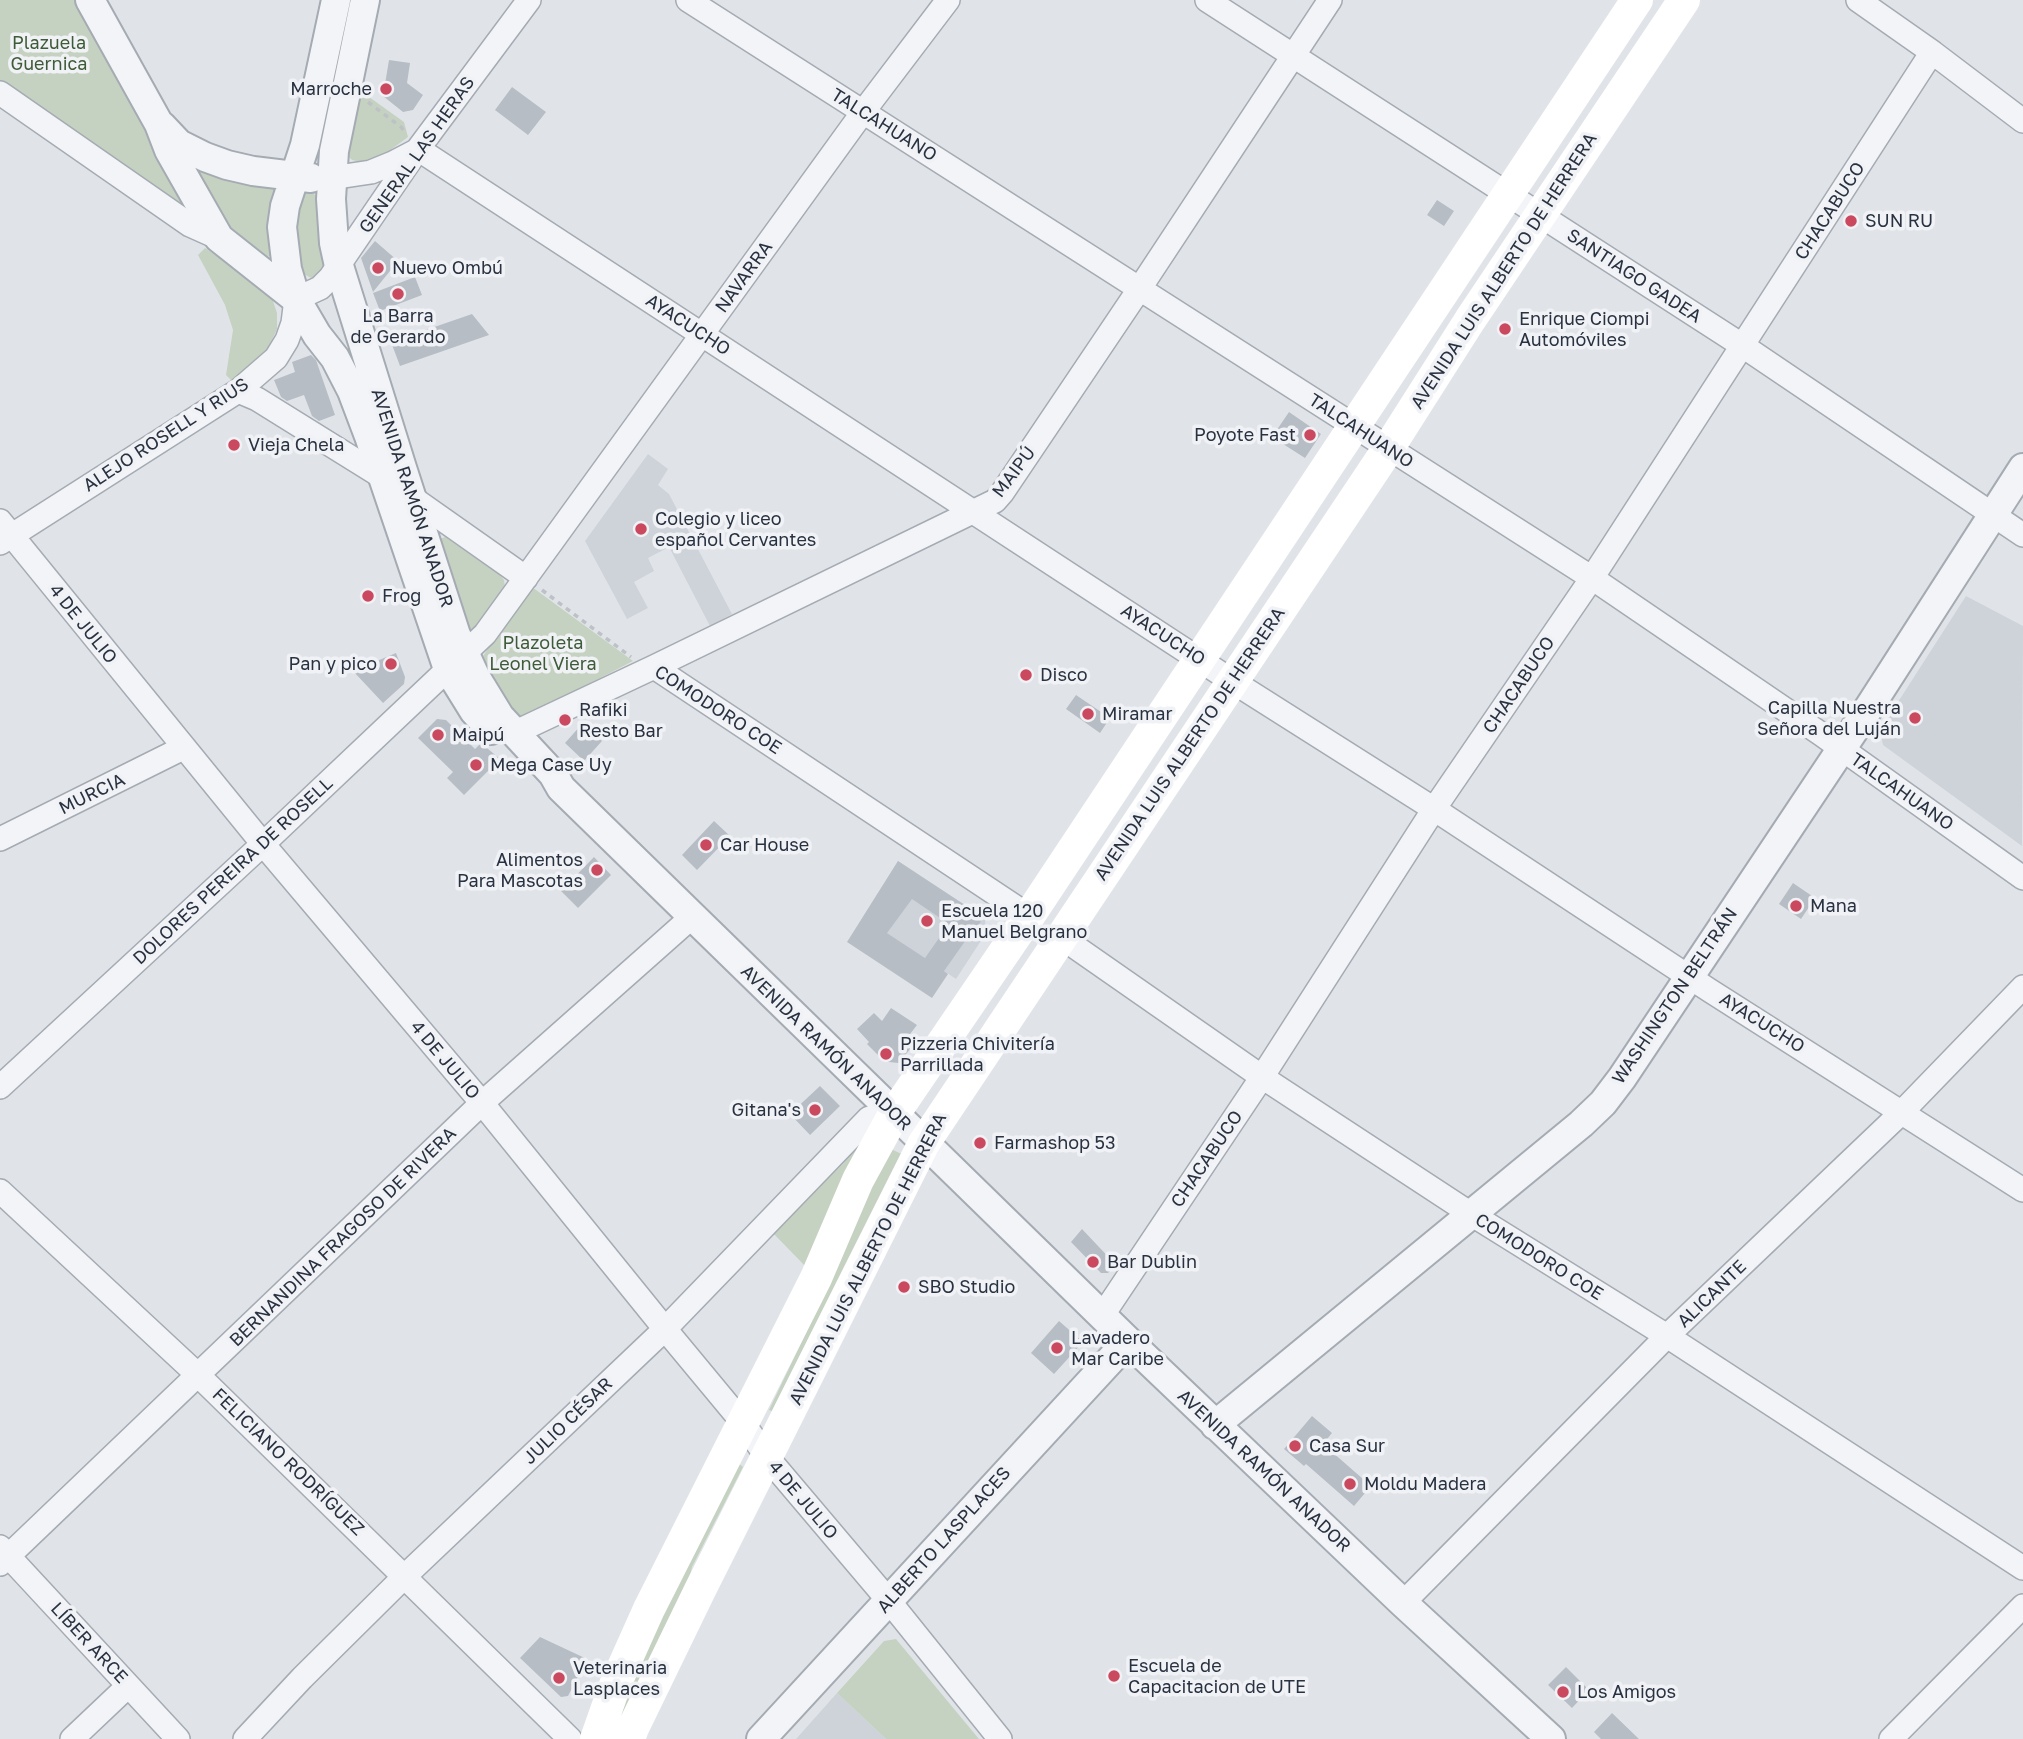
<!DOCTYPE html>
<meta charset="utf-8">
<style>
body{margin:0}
canvas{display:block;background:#e0e4e9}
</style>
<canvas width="2023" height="1739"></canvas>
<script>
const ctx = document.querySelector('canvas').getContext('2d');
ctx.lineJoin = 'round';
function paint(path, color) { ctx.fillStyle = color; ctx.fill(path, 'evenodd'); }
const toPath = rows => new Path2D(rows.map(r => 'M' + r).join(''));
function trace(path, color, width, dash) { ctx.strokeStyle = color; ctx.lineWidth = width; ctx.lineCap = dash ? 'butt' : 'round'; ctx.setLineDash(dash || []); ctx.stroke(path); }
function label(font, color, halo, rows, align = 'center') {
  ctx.font = font + ' "Golos Text",sans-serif'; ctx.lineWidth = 7; ctx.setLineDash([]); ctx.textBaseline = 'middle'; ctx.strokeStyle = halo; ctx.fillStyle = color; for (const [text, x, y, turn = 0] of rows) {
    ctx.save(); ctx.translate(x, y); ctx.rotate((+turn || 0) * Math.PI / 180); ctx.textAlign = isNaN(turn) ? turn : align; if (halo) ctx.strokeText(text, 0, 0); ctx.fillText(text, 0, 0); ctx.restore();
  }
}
const built = toPath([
 [648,454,668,469,658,485,669,494,732,614,710,626,669,547,648,558,654,571,634,582,648,608,627,619,585,541],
 [1966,596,2023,626,2022,846,1883,745,1880,730],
 [898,861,985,918,986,933,956,979,863,917],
 [837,1693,886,1739,796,1739]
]);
const green = toPath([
 [0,0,76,0,189,195,186,204,180,204,0,80],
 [358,89,404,122,408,137,385,154,360,162,352,160,348,156,346,151],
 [190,164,274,188,276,194,270,256,265,258,233,236],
 [308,192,316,195,319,200,325,263,323,270,317,276,311,278,302,273,293,228,302,194],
 [205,248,257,283,273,301,277,313,277,329,265,355,250,368,231,380,226,375,233,330,225,305,198,255],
 [445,537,500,575,504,580,505,587,502,592,474,633,470,634,440,546,440,539],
 [532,587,633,661,527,716,521,717,512,710,493,679,483,656],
 [867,1132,806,1267,771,1231,844,1163,853,1147],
 [884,1146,904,1155,779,1414,769,1410,839,1264],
 [735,1460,743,1467,692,1567,685,1599,621,1733,608,1727],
 [896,1639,979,1739,886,1739,837,1693,884,1641]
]);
const building = toPath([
 [389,60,410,63,407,83,423,95,413,110,403,112,383,96],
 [512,87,546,112,528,135,495,110],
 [1437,200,1454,211,1444,226,1427,215],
 [375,241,398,261,373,292,361,258],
 [415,277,422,295,380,311,373,293],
 [472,314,489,335,400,366,391,342],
 [311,355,316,360,335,415,319,421,312,416,304,395,287,401,281,397,274,380,295,372,292,362],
 [1289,412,1321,434,1305,458,1272,437],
 [396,653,405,677,404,684,383,703,353,671],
 [1076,695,1110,718,1100,733,1066,709],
 [437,719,446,720,475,749,481,743,500,759,464,795,447,778,453,772,418,738],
 [582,724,602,741,584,761,565,743],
 [714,821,730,836,697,870,682,855],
 [594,857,611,875,578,908,561,891],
 [898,861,983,917,971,939,968,937,944,971,948,974,932,998,847,942],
 [912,899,949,924,925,958,887,933],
 [1793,883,1815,898,1801,919,1779,904],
 [891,1008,917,1025,907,1038,914,1044,899,1063,889,1062,882,1059,867,1044,869,1042,857,1029,874,1013,882,1021],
 [820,1086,840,1106,810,1135,790,1114],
 [1082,1229,1116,1265,1108,1273,1101,1273,1071,1242],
 [1059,1321,1083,1342,1054,1374,1031,1353],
 [1312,1416,1332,1433,1323,1444,1371,1486,1354,1506,1306,1464,1304,1466,1284,1449],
 [540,1637,587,1659,568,1696,561,1697,520,1658],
 [1566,1667,1589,1690,1572,1708,1548,1685],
 [1612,1713,1639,1739,1601,1739,1594,1732]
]);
const path = toPath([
 [368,102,401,127,405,132],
 [542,590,631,657]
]);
const minor = toPath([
 [688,0,1592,578,1821,734,2023,878],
 [1207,0,1743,346,2023,535],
 [1858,0,1932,52,2023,121],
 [0,93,190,225,219,238],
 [418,149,1232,681,1434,809,1709,990,2023,1190],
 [331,178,371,172,393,163,416,151],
 [238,391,257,399,384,478],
 [411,497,526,578],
 [0,521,263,844,482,1103,665,1329,743,1423,767,1457,889,1601,1000,1739],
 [0,543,238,391,276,358,287,340,293,323,296,299,320,288,330,278,418,149,529,0],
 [654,667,1029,916],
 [514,733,654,667,995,501,1002,493,1140,288,1330,0],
 [0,839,183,748],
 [1061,937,1262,1077,1471,1214,1667,1336,2023,1568],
 [0,1087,263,844,485,634,863,112,948,0],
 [0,1191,199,1376,570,1739],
 [1102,1316,1262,1077,1434,809,1592,578,1932,52],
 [0,1547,178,1739],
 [0,1564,482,1103,693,916],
 [1403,1603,1667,1336,1902,1112,2023,987],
 [72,1739,128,1686],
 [245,1739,302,1678,405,1576,665,1329,869,1118,894,1114],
 [1891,1739,2023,1606]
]);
const tertiary = toPath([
 [90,0,159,124,169,150,219,238,296,299],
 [336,0,305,145,285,206,282,227,287,269,296,299,317,335,335,358,352,391,369,436,448,669,474,711,491,730],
 [365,0,334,151,331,199,334,243,339,266,402,468,456,635,475,676,500,717,553,774,561,788,1128,1341,1403,1603,1551,1739],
 [162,126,179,144,205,157,227,165,253,171,311,178],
 [1215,1425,1581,1124,1603,1103,1622,1078,1870,706,2023,468],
 [761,1739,1128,1341]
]);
const secondary = toPath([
 [596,1739,615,1685,649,1609,816,1278,858,1180,894,1114,1029,916,1637,0],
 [629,1739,633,1728,700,1590,924,1143,1388,449,1470,320,1684,0]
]);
const markers = [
 [386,89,7,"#ca495f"],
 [1851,221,7,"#ca495f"],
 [378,268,7,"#ca495f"],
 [398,294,7,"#ca495f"],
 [1505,329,7,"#ca495f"],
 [1310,435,7,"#ca495f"],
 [234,445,7,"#ca495f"],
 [641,529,7,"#ca495f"],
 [368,596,7,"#ca495f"],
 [391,664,7,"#ca495f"],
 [1026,675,7,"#ca495f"],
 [1088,714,7,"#ca495f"],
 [1915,718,7,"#ca495f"],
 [565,720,7,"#ca495f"],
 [438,735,7,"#ca495f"],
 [476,765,7,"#ca495f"],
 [706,845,7,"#ca495f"],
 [597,870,7,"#ca495f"],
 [1796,906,7,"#ca495f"],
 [927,921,7,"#ca495f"],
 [886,1054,7,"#ca495f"],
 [815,1110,7,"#ca495f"],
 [980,1143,7,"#ca495f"],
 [1093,1262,7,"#ca495f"],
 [904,1287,7,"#ca495f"],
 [1057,1348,7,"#ca495f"],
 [1295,1446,7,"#ca495f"],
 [1350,1484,7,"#ca495f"],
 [1114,1676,7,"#ca495f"],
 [559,1678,7,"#ca495f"],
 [1563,1692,7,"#ca495f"]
];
const parkNames = [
 ["Plazuela",49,43],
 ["Guernica",49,64],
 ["Plazoleta",543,643],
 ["Leonel Viera",543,664]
];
const poiNames = [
 ["Marroche",372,89,"right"],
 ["SUN RU",1865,221],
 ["Nuevo Ombú",392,268],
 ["La Barra",398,316,"center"],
 ["de Gerardo",398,337,"center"],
 ["Enrique Ciompi",1519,319],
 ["Automóviles",1519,340],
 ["Poyote Fast",1296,435,"right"],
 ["Vieja Chela",248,445],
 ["Colegio y liceo",655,519],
 ["español Cervantes",655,540],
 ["Frog",382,596],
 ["Pan y pico",377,664,"right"],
 ["Disco",1040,675],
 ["Capilla Nuestra",1901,708,"right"],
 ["Señora del Luján",1901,729,"right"],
 ["Rafiki",579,710],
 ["Resto Bar",579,731],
 ["Miramar",1102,714],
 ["Maipú",452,735],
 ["Mega Case Uy",490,765],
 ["Car House",720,845],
 ["Alimentos",583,860,"right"],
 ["Para Mascotas",583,881,"right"],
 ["Mana",1810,906],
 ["Escuela 120",941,911],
 ["Manuel Belgrano",941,932],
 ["Pizzeria Chivitería",900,1044],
 ["Parrillada",900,1065],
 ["Gitana's",801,1110,"right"],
 ["Farmashop 53",994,1143],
 ["Bar Dublin",1107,1262],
 ["SBO Studio",918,1287],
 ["Lavadero",1071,1338],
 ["Mar Caribe",1071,1359],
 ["Casa Sur",1309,1446],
 ["Moldu Madera",1364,1484],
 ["Escuela de",1128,1666],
 ["Capacitacion de UTE",1128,1687],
 ["Veterinaria",573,1668],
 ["Lasplaces",573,1689],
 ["Los Amigos",1577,1692]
];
const streetNames = [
 ["TALCAHUANO",884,125,32],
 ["GENERAL LAS HERAS",417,155,-55],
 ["CHACABUCO",1830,211,-57],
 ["AVENIDA LUIS ALBERTO DE HERRERA",1504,271,-57],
 ["SANTIAGO GADEA",1634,276,33],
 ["NAVARRA",744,277,-54],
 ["AYACUCHO",688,325,33],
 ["TALCAHUANO",1361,431,33],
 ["ALEJO ROSELL Y RIUS",166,435,-33],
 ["MAIPÚ",1014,472,-53],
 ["AVENIDA RAMÓN ANADOR",412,498,72],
 ["4 DE JULIO",83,624,51],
 ["AYACUCHO",1163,635,33],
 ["CHACABUCO",1519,685,-56],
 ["COMODORO COE",718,710,33],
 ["AVENIDA LUIS ALBERTO DE HERRERA",1190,744,-56],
 ["TALCAHUANO",1902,792,35],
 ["MURCIA",92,794,-26],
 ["DOLORES PEREIRA DE ROSELL",233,871,-43],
 ["WASHINGTON BELTRÁN",1675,996,-56],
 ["AYACUCHO",1762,1023,32],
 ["AVENIDA RAMÓN ANADOR",826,1048,44],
 ["4 DE JULIO",445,1060,50],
 ["CHACABUCO",1207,1159,-56],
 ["BERNANDINA FRAGOSO DE RIVERA",343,1237,-44],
 ["COMODORO COE",1539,1257,32],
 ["AVENIDA LUIS ALBERTO DE HERRERA",868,1259,-63],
 ["ALICANTE",1712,1294,-44],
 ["JULIO CÉSAR",568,1421,-44],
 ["FELICIANO RODRÍGUEZ",288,1462,44],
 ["AVENIDA RAMÓN ANADOR",1264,1471,43],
 ["4 DE JULIO",803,1500,50],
 ["ALBERTO LASPLACES",944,1540,-48],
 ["LÍBER ARCE",89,1643,47]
];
paint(built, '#ced3da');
paint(green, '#c6d2c1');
paint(building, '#b7bdc5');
trace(minor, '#a5abb3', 26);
trace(tertiary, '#a5abb3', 32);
trace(path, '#bec2c7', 3.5, [5, 5]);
trace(minor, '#f3f4f7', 23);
trace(tertiary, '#f3f4f7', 28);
trace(secondary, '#fff', 32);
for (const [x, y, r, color] of markers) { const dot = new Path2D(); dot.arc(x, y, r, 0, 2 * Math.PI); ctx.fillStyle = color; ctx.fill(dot); trace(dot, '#f0f2f6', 2.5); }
label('18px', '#3e5b37', '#f0f2f6', parkNames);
label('18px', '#293240', '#f0f2f6', poiNames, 'left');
label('18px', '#293240', '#f0f2f6', streetNames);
</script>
